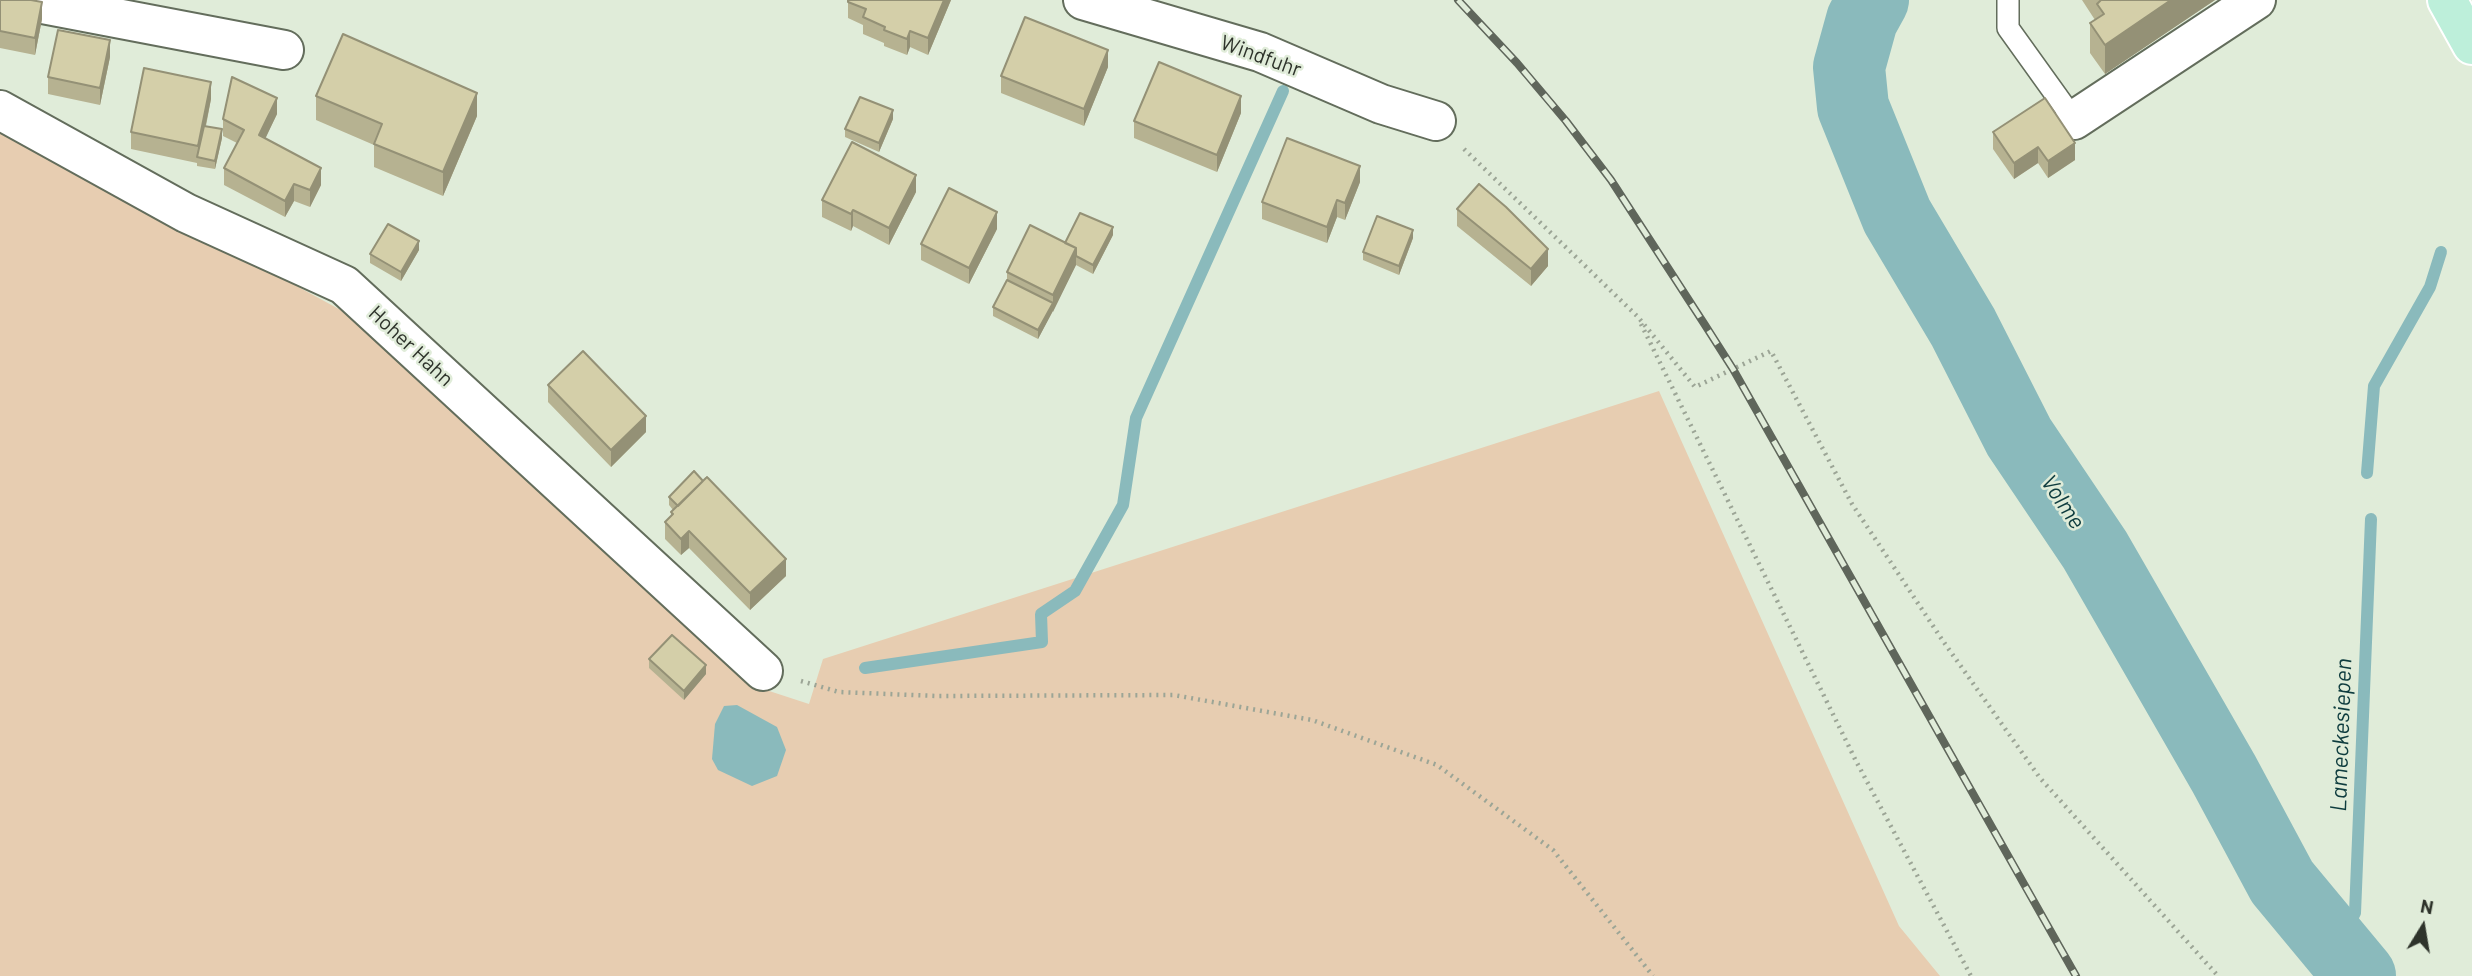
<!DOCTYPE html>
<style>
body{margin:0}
#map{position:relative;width:2472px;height:976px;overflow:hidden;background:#e0ecd9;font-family:Barlow,sans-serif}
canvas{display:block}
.north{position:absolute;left:2388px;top:892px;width:70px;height:70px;-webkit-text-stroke:5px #e0ecd9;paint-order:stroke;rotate:11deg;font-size:19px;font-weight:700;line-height:28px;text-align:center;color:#2e332b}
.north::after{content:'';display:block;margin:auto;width:24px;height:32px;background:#2e332b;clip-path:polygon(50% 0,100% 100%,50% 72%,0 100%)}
</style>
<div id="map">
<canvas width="2472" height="976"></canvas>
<div class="north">N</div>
</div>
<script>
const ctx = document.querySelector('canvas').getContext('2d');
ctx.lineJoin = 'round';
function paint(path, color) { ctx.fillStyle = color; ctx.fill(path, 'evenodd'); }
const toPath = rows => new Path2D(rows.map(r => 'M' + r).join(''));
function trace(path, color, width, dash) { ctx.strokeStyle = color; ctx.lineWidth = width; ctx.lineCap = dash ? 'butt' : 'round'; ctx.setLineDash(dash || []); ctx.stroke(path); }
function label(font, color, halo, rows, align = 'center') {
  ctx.font = font + ' Barlow,sans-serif'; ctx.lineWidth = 5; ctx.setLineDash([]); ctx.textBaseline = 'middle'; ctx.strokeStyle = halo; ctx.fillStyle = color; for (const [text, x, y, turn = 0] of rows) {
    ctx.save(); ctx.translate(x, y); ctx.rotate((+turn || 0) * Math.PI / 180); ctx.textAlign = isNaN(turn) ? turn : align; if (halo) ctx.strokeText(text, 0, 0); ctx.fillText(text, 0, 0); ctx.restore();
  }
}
const green = toPath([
 [0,117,179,222,359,320,760,688,809,704,823,659,1659,391,1899,926,1940,976,0,976]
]);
const water = toPath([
 [737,705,777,727,786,750,777,776,752,786,718,770,712,759,715,724,724,706]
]);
const stream = toPath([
 [2367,473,2374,386,2430,287,2441,252],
 [865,668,1042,642,1041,614,1075,591,1123,505,1136,418,1283,91],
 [2336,948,2355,913,2371,519]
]);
const river = toPath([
 [1873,0,1862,20,1849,67,1853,107,1897,216,1963,327,2019,437,2095,550,2224,774,2282,882,2360,976]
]);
const path = toPath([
 [1464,149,1638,317,1695,387,1771,351,1852,504,1943,641,2040,778,2218,976],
 [1641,324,1856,761,1971,976],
 [801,681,839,692,937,696,1174,695,1312,720,1437,765,1553,850,1653,976]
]);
const service = toPath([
 [2008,0,2008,28,2074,120]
]);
const minor = toPath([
 [22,0,284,50],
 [1083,0,1260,52,1381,104,1436,121],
 [0,110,186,213,344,285,763,671],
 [2074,120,2256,0]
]);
const primary = toPath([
 [2447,0,2472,45]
]);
const rail = toPath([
 [1458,0,1517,63,1566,121,1611,180,1705,325,1733,369,2076,976]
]);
const wall = toPath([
 [0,0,42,19,35,55,0,48],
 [951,0,928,55,910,47,907,55,884,46,884,43,863,34,863,25,848,18,848,2],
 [2082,0,2215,0,2105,74,2090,53,2090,23,2095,20],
 [110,57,100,105,48,94,48,77],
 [1108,67,1084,126,1001,93,1001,76],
 [316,96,477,116,443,196,374,167,374,145,316,120],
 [211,99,206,126,222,138,215,169,197,166,197,163,131,149,131,132],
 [1241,113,1217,172,1134,138,1134,121],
 [277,114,265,138,321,185,310,207,294,201,285,217,224,185,224,168,237,143,223,136,223,119],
 [893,119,879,152,845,137,845,129],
 [1993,132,2075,160,2048,178,2038,163,2014,179,1993,149],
 [1360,182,1345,220,1337,217,1327,243,1262,219,1262,202],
 [916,192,889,245,853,226,851,231,822,217,822,200],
 [1457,209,1548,266,1531,286,1457,226],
 [997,229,969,284,921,260,921,244],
 [1113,235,1093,274,1076,265,1038,339,993,316,993,307,1007,280,1007,272,1065,243],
 [1413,238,1399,275,1363,260,1363,252],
 [419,250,401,281,370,263,370,254],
 [548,385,646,432,611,467,548,402],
 [669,497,786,576,750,610,689,548,681,555,665,539,665,522,671,516,671,512,673,510,669,505],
 [649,659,706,674,684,700,649,668]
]);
const shadedWall = toPath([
 [944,0,951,0,928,55,928,38],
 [2171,0,2215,0,2105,74,2105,45],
 [42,2,42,19,35,55,35,38],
 [910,31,910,47,907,55,907,39],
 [110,40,110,57,100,105,100,88],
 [1108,50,1108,67,1084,126,1084,109],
 [211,82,211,99,199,158,198,157,198,146],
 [477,93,477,116,443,196,443,172],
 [1241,96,1241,113,1217,172,1217,155],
 [277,98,277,114,259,152,259,135],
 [893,110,893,119,879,152,879,143],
 [222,129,222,138,215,169,215,161],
 [2075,143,2075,160,2048,178,2048,161],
 [2038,147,2038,163,2014,179,2014,163],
 [1360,166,1360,182,1345,220,1345,203],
 [321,168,321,185,310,207,310,190],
 [916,175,916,192,889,245,889,228],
 [294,184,294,201,285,217,285,201],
 [1337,200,1337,217,1327,243,1327,227],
 [853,210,853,226,851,231,851,214],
 [997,212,997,229,969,284,969,268],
 [1113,227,1113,235,1093,274,1093,265],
 [1413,230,1413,238,1399,275,1399,266],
 [419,241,419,250,401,281,401,272],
 [1076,248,1076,265,1053,312,1053,295],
 [1548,249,1548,266,1531,286,1531,269],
 [1053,303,1053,311,1038,339,1038,330],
 [646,416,646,432,611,467,611,450],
 [689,531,689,548,681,555,681,539],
 [786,559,786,576,750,610,750,593],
 [706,665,706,674,684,700,684,691]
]);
const building = toPath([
 [0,0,31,0,42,2,35,38,0,31,0,0],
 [848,0,944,0,928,38,910,31,907,39,884,30,885,27,863,17,866,9,848,2,848,0],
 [2101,0,2171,0,2105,45,2090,23,2104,14,2097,4,2101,0],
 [1025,17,1108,50,1084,109,1001,76,1025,17],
 [58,30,110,40,100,88,48,77,58,30],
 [343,34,477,93,443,172,374,144,382,124,316,96,343,34],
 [1159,62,1241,96,1217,155,1134,121,1159,62],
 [144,68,211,82,198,146,131,132,144,68],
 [232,77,277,98,259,135,321,168,310,190,294,184,285,201,224,168,244,130,223,119,232,77],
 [860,97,893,110,879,143,845,129,860,97],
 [2045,98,2075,143,2048,161,2038,147,2014,163,1993,132,2045,98],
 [204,126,222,129,215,161,197,157,204,126],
 [1287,138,1360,166,1345,203,1337,200,1327,227,1262,202,1287,138],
 [852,142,916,175,889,228,853,210,851,214,822,200,852,142],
 [1479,184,1506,207,1548,249,1531,269,1457,209,1479,184],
 [949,188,997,212,969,268,921,244,949,188],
 [1080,213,1113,227,1093,265,1076,256,1076,248,1065,243,1080,213],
 [1377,216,1413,230,1399,266,1363,252,1377,216],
 [388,224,419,241,401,272,370,254,388,224],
 [1030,225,1076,248,1053,295,1007,272,1030,225],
 [1007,280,1053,303,1038,330,993,307,1007,280],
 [583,351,646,416,611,450,548,385,583,351],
 [694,471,703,481,678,506,669,497,694,471],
 [707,477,786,559,750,593,689,531,681,539,665,522,673,514,671,512,707,477],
 [672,635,706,665,684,691,649,659,672,635]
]);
const streetNames = [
 ["Windfuhr",1261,56,20],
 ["Hoher Hahn",411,346,43]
];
const waterNames = [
 ["Volme",2063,502,56],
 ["Lameckesiepen",2341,735,-88]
];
paint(green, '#e7cdb1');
paint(water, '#8ababc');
trace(stream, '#8ababc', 12);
trace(river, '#8ababc', 72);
trace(service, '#636d5c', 24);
trace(minor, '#636d5c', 42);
trace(primary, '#fff', 42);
trace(path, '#9ca596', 4.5, [2, 5]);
trace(service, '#fff', 21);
trace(minor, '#fff', 38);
trace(primary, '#bdefda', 38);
trace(rail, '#5f665b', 8);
trace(rail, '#e0ecd9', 5, [16]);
paint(wall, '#b6b291');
paint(shadedWall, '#949176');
paint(building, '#d4cfa9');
trace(building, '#949176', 2);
label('21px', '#2e332b', '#e0ecd9', streetNames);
label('italic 23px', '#0e3c3e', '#e0ecd9', waterNames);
</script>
